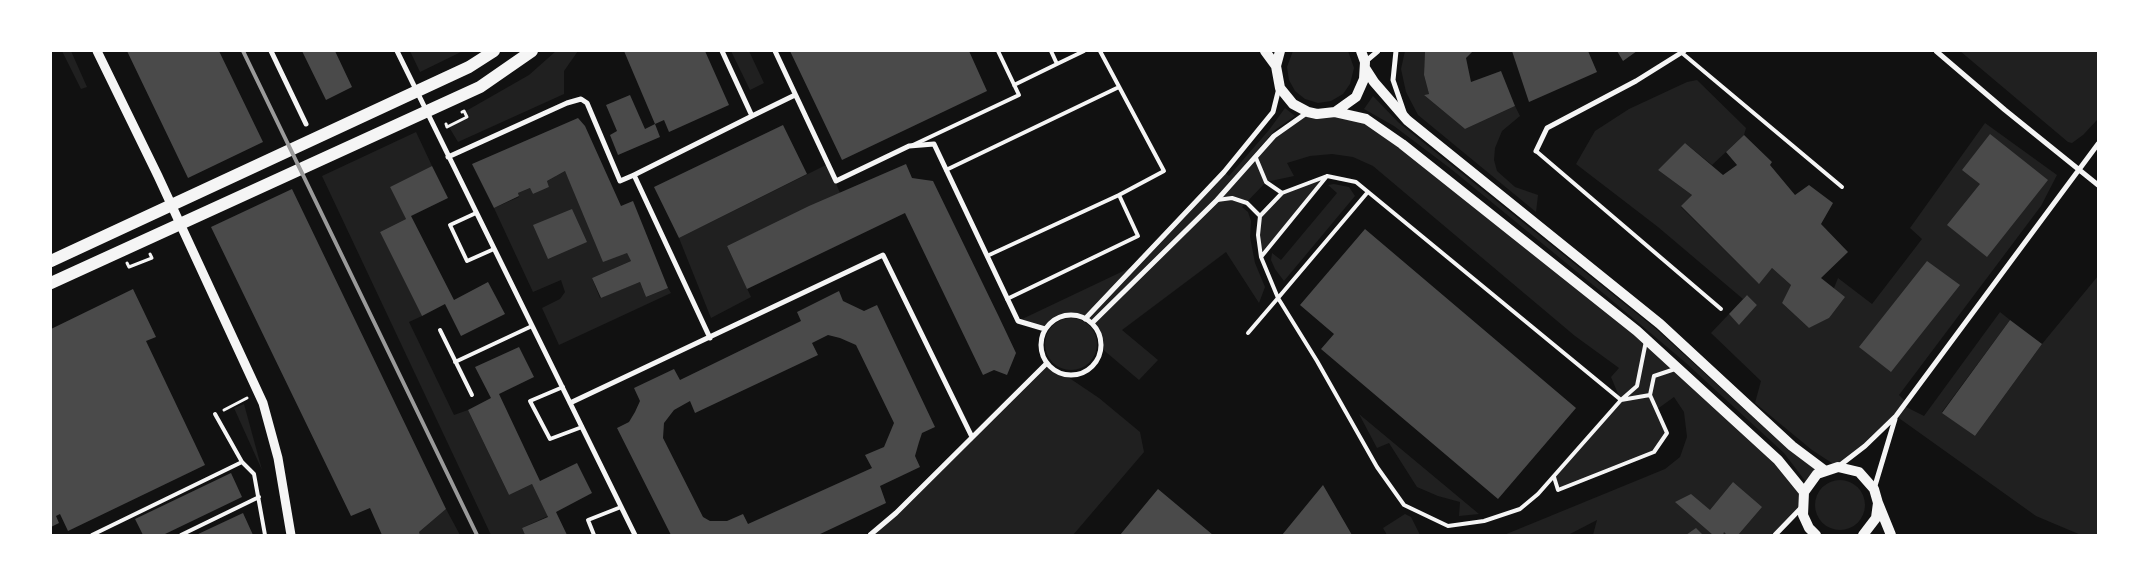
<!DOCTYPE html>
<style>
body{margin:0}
#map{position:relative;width:2149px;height:586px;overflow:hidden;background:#111;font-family:"Titillium Web",sans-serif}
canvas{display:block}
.frame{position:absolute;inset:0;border:52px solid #fff;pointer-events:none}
</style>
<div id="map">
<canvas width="2149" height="586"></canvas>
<div class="frame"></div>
</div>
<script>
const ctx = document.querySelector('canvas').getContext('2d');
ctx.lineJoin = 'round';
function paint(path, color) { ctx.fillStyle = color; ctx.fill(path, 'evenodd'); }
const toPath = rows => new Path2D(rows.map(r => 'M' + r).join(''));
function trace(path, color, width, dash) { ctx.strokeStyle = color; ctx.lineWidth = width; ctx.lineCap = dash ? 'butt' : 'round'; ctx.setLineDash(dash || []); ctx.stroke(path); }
const green = toPath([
 [62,51,71,51,87,87,81,89],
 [410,51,463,51,420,72],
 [556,51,578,51,564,71,564,94,458,142,449,127,469,118,466,111,529,75],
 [731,51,749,51,764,83,750,90],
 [1293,51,1348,51,1354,68,1350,84,1343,94,1331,101,1318,103,1305,99,1295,91,1289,80,1287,67],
 [1405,51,1425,51,1424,75,1429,94,1424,95,1465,129,1515,106,1520,116,1502,131,1495,148,1494,160,1497,171,1515,187,1538,195,1536,212,1418,115,1406,92,1401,69],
 [1960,51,2098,51,2098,119,2083,135,2072,143,2068,142],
 [1697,80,1746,128,1744,135,1712,165,1685,143,1658,170,1692,195,1681,207,1758,283,1772,268,1791,285,1782,303,1809,328,1829,318,1834,288,1838,278,1872,304,1922,239,1910,228,1985,123,2057,175,2041,206,1899,395,1906,402,1904,406,1924,416,2000,312,2010,320,1942,412,1975,436,2042,344,2098,276,2098,535,2081,535,2036,516,1896,416,1838,467,1812,450,1755,403,1761,381,1711,333,1729,314,1739,324,1757,305,1747,295,1743,299,1658,227,1576,164,1595,131,1629,109,1687,82],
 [1373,96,1398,122,1656,329,1789,450,1817,470,1808,477,1806,482,1784,453,1686,363,1609,298,1451,169,1394,126,1364,109],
 [1285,108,1295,116,1275,130,1232,179,1234,181,1274,136,1308,112,1366,119,1679,368,1804,492,1802,507,1775,535,1593,535,1597,520,1568,535,1504,535,1665,469,1680,457,1687,437,1684,412,1674,397,1656,410,1667,433,1654,452,1558,490,1554,477,1621,401,1611,377,1619,368,1575,336,1373,166,1353,157,1332,154,1310,156,1287,163,1294,176,1266,182,1242,207,1248,212,1251,221,1250,237,1255,263,1265,287,1259,303,1226,252,1122,330,1158,360,1139,380,1100,347,1097,330,1083,318,1074,315,1062,316,1053,321,1045,329,1018,321,1136,265,1224,172,1229,176,1269,130],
 [416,132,432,166,390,187,406,219,380,232,422,316,409,322,454,415,468,410,509,495,532,484,548,516,522,528,525,535,491,535,322,176],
 [828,164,840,193,727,246,751,297,711,318,679,238],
 [565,171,572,186,627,253,631,261,592,278,600,298,640,282,646,297,668,288,671,293,559,345,542,308,560,299,565,292,561,280,533,292,494,208,519,197,518,193,530,188,533,194,549,187,547,181],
 [1327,176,1261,257,1258,235,1260,216,1282,193],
 [1334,184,1349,187,1355,196,1284,281,1275,269,1271,260,1272,253,1281,260,1337,193,1328,185],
 '1045 344a26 26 0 1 1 52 0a26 26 0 1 1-52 0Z',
 [1047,363,1099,398,1140,432,1144,452,1073,535,870,535],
 [244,404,262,470,234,408],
 [1359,414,1479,514,1459,516,1460,502,1438,496,1417,487,1389,443,1377,448],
 '1815 505a25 25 0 1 1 50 0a25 25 0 1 1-50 0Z',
 [446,509,460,535,420,535,419,532],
 [1405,514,1411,517,1420,535,1387,535,1383,528]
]);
const building = toPath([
 [127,51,219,51,263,142,188,178],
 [302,51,335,51,352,87,326,100],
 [624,51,705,51,729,105,669,132,664,120,655,124],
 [790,51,969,51,987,91,842,160],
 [1425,51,1473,51,1466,58,1471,82,1501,71,1515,106,1465,129,1424,95,1429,94,1424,75],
 [1512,51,1588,51,1597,72,1529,102],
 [1617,51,1637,51,1623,61],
 [630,95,645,129,655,124,660,137,618,155,610,135,617,131,606,105],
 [578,118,585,126,621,206,633,201,668,288,646,297,640,282,601,298,592,278,631,261,627,253,603,262,565,171,547,181,549,187,533,194,530,188,518,193,519,196,494,208,472,164],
 [783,125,807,174,679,238,654,187],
 [1990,134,2048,180,1987,257,1947,225,1980,184,1962,170],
 [1744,135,1772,162,1770,165,1795,195,1809,185,1833,203,1821,224,1848,252,1821,278,1845,297,1829,318,1809,328,1782,303,1791,285,1772,268,1759,284,1681,206,1692,195,1658,170,1685,143,1723,175,1737,165,1726,152],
 [906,164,912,178,933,181,999,317,1016,353,1007,375,994,370,983,375,905,213,747,289,727,246,809,206],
 [432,166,448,198,411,216,454,300,488,282,505,314,461,336,445,304,422,316,380,232,406,219,390,187],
 [292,189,446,509,419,532,420,535,382,535,370,508,351,516,211,227],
 [572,209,587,242,548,259,533,225],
 [1365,229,1576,408,1498,499,1321,349,1334,334,1300,305],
 [1927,261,1960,285,1891,372,1859,347],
 [133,289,156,337,146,341,205,465,68,531,60,514,56,516,59,523,51,527,51,329],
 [839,291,843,301,864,311,877,305,935,427,922,433,919,442,915,456,920,467,880,486,886,503,818,535,671,535,617,428,629,422,635,412,640,401,634,388,674,369,680,380,801,321,797,312],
 [828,335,840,338,856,345,894,423,884,447,865,455,872,468,748,524,743,514,727,521,710,521,703,517,663,438,664,423,674,410,690,401,695,413,818,355,812,343],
 [1747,295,1757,305,1739,325,1729,314],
 [2010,320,2042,344,1975,436,1942,413],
 [519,347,534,377,499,394,540,481,577,463,592,493,556,512,567,535,525,535,522,528,548,517,532,484,509,495,468,410,491,398,475,367],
 [231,473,242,497,163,535,143,535,135,519],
 [1733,482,1762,507,1738,535,1727,535,1724,532,1723,535,1713,535,1675,502,1691,494,1710,510],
 [1323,485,1352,535,1282,535],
 [1158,489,1213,535,1120,535],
 [243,513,253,535,196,535],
 [1696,528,1703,535,1686,535]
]);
const path = toPath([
 [446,124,447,127,467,117,464,111,462,112],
 [127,263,129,267,152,258,150,254],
 [224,410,247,398]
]);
const service = toPath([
 [1051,51,1057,64,1084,51],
 [1682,53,1842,187],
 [1014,85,1057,64],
 [913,145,1019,95,998,51],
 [1536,151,1721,309],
 [1256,158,1266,182,1282,193],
 [946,170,1119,87],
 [1367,193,1278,298,1317,361,1377,467,1404,505,1448,526,1484,521,1520,509,1538,494,1621,400,1637,386,1646,341],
 [1217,200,1232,198,1247,203,1260,216],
 [476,213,450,225,467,261,494,249],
 [987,256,1119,195],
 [1261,257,1327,176],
 [1007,299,1138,236,1119,195,1164,171,1100,51],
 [440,330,472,395],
 [1248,333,1278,298,1261,257,1258,235,1260,216,1282,193,1327,176,1356,182,1621,400,1650,395],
 [455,362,532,326],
 [563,387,530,401,550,439,582,427],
 [215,414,242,462,254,474,265,535],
 [1554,477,1558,490,1654,452,1667,433,1650,395,1654,376,1675,369],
 [92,535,242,462],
 [181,535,259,497],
 [594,535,588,520,621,507]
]);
const minor = toPath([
 [271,51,306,124],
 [397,51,635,535],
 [775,51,836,181,909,146,934,144,1018,321,1045,329],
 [1396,51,1393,80,1404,112],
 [1936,51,2005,110,2098,185],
 [1365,62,1378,51],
 [752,116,795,95],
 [1536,151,1547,128,1636,81,1684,51],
 [448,157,567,103,581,99,587,103,620,181,634,175],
 '1041 345a30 30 0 1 1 60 0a30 30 0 1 1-60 0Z',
 [1085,319,1224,172,1273,112,1279,88],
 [1092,323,1217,200,1274,136,1308,112],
 [710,338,634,175,752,116,722,51],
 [570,403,883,255,972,437],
 [1839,466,1865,446,1896,416,2098,144],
 [1874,489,1895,419],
 [870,535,896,513,1047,363],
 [1775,535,1802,507]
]);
const tertiary = toPath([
 [97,51,158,176,263,403,278,458,291,535]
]);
const secondary = toPath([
 [1265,51,1276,66],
 [1280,51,1276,66,1280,88,1293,104,1308,112,1317,114,1335,112,1356,97,1364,79,1365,62,1361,51],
 [1365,68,1374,82,1407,120,1660,324,1792,446,1824,470],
 [1335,112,1366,119,1402,144,1637,331,1778,460,1804,492],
 [1878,503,1891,535],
 [1816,535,1809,528,1803,515,1804,492,1817,474,1838,467,1859,472,1874,489,1878,503,1876,518,1863,535]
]);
const primary = toPath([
 [51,261,469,67,494,51],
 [51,283,480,87,532,51]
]);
const rail = toPath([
 [243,51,477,535]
]);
paint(green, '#202020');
paint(building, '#4a4a4a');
trace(path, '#f5f5f5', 3);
trace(service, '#f5f5f5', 4);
trace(minor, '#f5f5f5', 5);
trace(tertiary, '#f5f5f5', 9);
trace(secondary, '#f5f5f5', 10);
trace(primary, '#f5f5f5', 12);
trace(rail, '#9a9a9a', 4);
</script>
